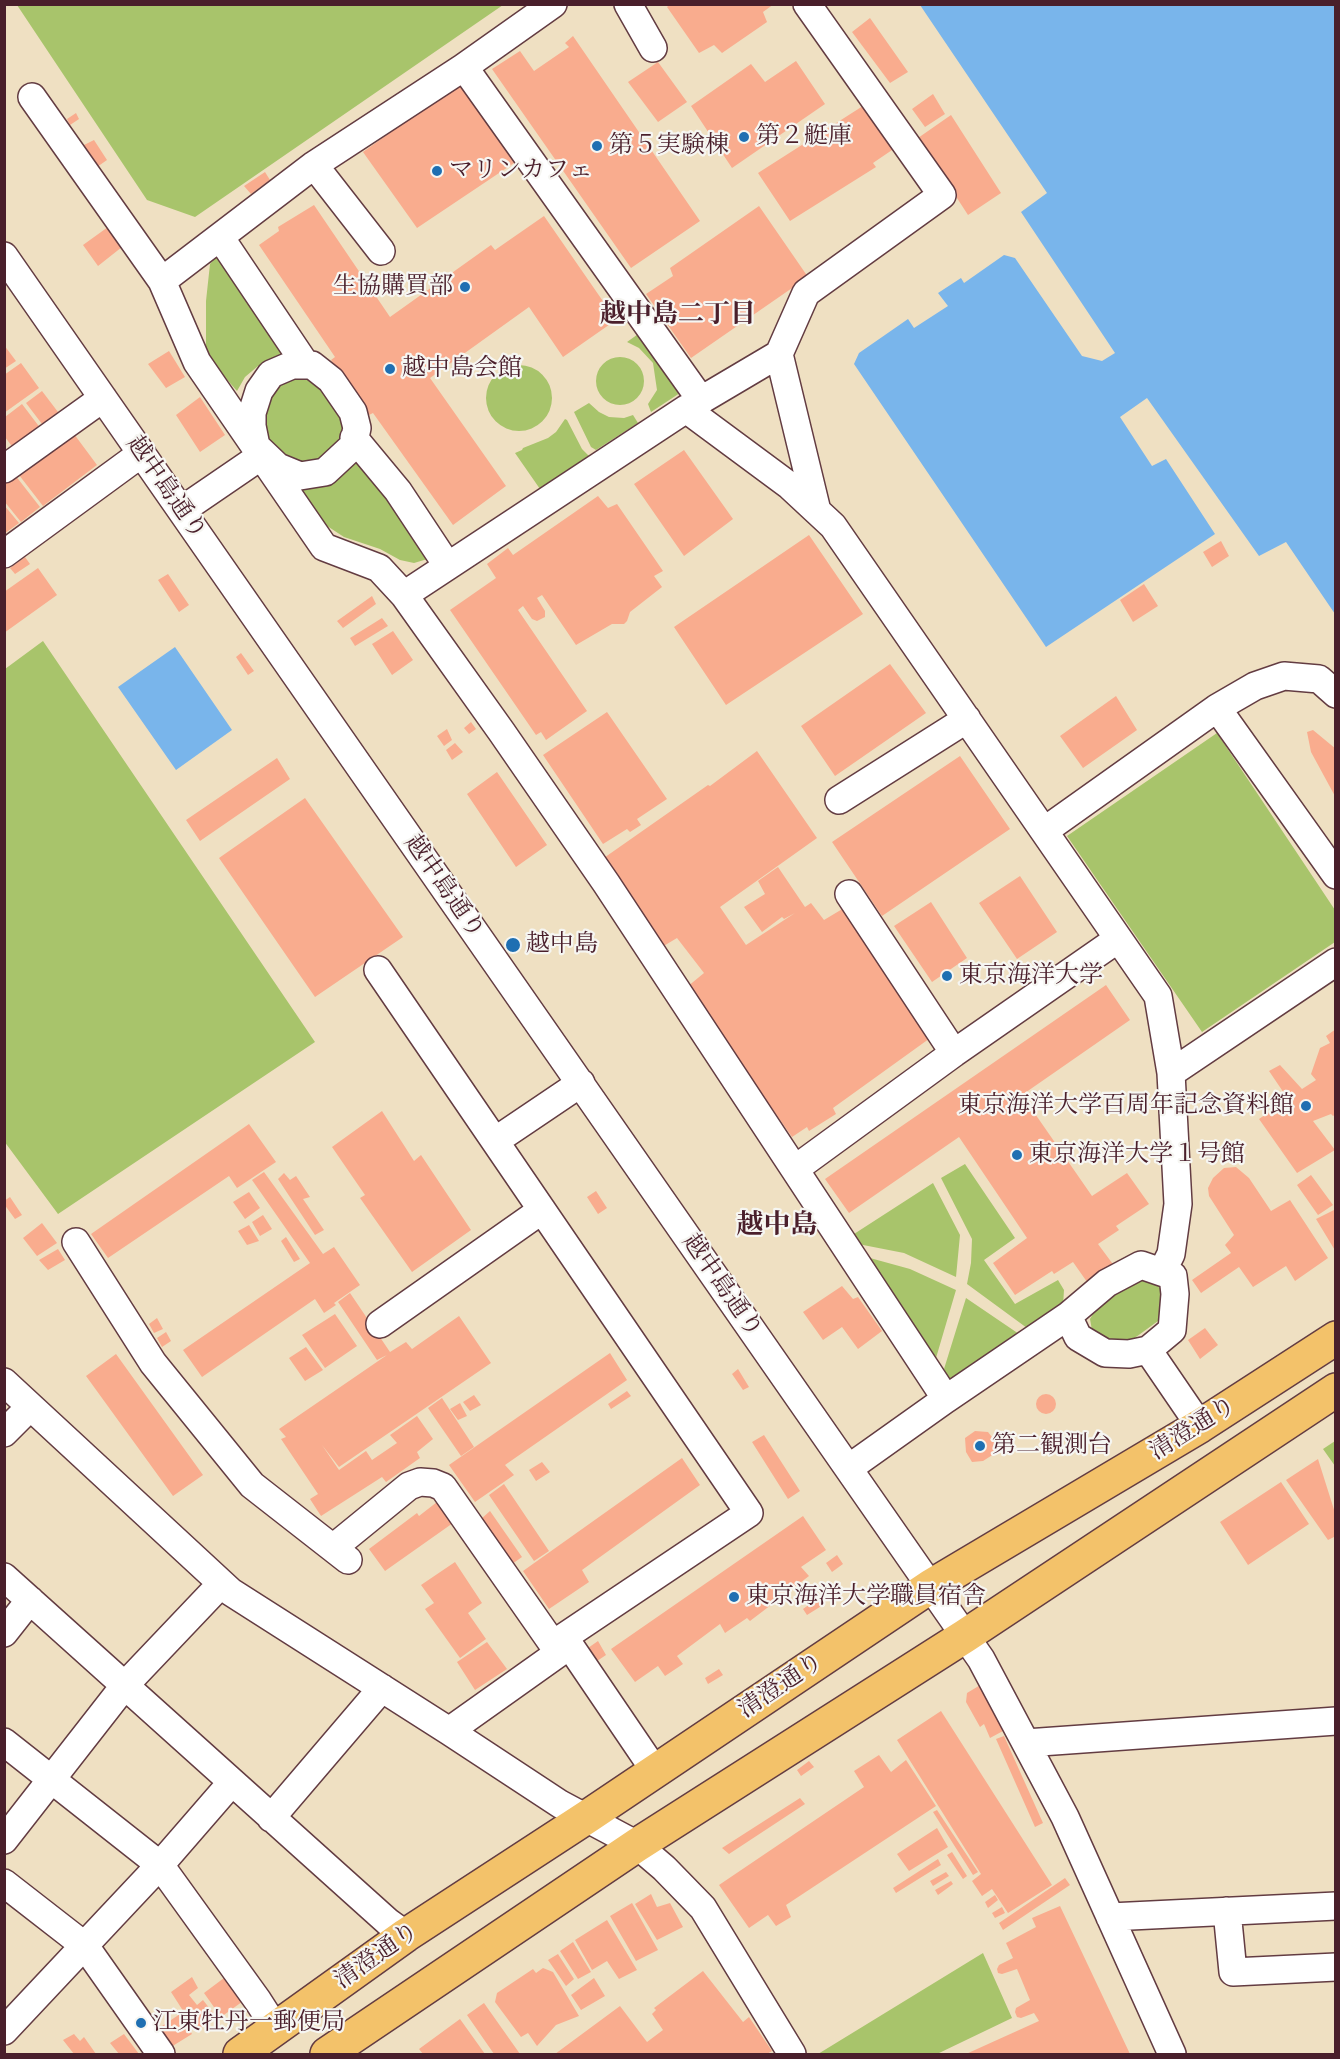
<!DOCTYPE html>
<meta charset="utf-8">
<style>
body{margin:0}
#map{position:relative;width:1340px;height:2059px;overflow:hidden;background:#efe0c2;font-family:"Old Standard TT",serif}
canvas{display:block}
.frame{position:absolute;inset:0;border:6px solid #4a1f2b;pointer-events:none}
</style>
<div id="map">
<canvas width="1340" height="2059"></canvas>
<div class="frame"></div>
</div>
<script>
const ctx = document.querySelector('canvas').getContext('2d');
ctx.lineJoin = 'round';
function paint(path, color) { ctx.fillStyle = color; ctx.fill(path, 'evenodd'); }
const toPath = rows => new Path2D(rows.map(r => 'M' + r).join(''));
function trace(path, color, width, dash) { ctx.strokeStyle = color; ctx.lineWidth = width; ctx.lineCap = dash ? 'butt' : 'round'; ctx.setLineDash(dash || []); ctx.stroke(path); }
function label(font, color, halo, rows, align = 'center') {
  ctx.font = font + ' "Old Standard TT","Noto Serif JP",serif'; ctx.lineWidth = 4.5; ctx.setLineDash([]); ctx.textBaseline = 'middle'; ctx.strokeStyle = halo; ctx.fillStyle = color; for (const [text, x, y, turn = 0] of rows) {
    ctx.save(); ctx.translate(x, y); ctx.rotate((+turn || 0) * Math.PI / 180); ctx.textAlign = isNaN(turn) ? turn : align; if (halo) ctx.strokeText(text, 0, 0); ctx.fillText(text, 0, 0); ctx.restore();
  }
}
const green = toPath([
 [17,5,503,5,195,217,147,200],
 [215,258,222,259,294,356,258,366,245,377,237,391,215,366,206,350,206,301,210,264],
 [641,332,683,391,651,412,648,404,657,390,653,363,639,348,627,342],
 '596 381a24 24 0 1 1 48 0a24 24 0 1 1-48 0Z',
 '486 398a33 33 0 1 1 66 0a33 33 0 1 1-66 0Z',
 [285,377,309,378,320,385,344,421,343,441,328,458,308,465,282,456,262,429,262,405],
 [589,403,599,412,609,417,624,418,633,415,638,423,596,450,591,447,574,412],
 [565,419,567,420,582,449,589,456,540,489,515,453,522,450,523,448,548,438,556,432],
 [358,451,431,558,414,563,400,560,380,549,344,537,321,522,296,484],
 [43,641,315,1042,58,1214,4,1141,5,669],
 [1217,733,1335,910,1335,942,1202,1032,1067,836],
 [965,1164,1015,1238,984,1260,1015,1304,1058,1280,1064,1290,1063,1306,1027,1328,967,1284,971,1263,972,1239,941,1178],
 [933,1183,960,1235,956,1277,904,1253,858,1244,854,1234],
 [870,1258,910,1269,956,1290,936,1358],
 [1150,1279,1162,1290,1165,1304,1158,1321,1125,1345,1093,1336,1090,1319,1100,1302,1135,1281],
 [966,1298,1019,1334,949,1380,944,1369],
 [1335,1441,1335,1466,1323,1449],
 [983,1953,1012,2018,937,2054,818,2054]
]);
const water = toPath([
 [920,5,1335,5,1335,614,1286,542,1259,556,1147,398,1120,417,1152,466,1166,459,1215,534,1046,647,854,364,859,353,908,319,914,328,948,306,938,293,961,278,964,283,1004,255,1015,258,1082,356,1102,361,1115,353,1021,212,1047,193],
 [175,647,232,730,176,770,118,687]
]);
const building = toPath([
 [670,4,774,4,763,12,767,22,722,53,714,45,699,53,667,7],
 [870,18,908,72,890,83,852,32],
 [573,36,700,221,631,268,492,69,520,51,534,71,569,47,565,43],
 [796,61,825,104,732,168,691,106,751,64,765,82],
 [658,62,687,102,658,122,628,82],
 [463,80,517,161,417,228,363,152],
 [933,94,945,114,925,127,912,109],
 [866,104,895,148,873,163,876,167,790,221,758,173],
 [76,113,79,119,70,125,67,119],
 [951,115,1001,193,968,215,918,138],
 [94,140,107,160,97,167,84,145],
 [265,172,270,180,251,194,244,186],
 [314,205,390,317,491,245,495,250,544,216,616,320,563,357,529,307,430,378,506,486,453,525,373,413,369,415,348,385,331,360,335,357,259,245,279,231,278,227],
 [759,206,808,277,691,358,646,294,673,276,670,268],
 [108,227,122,247,98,266,83,245],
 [4,345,16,361,4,369],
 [169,351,185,377,166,388,148,364],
 [21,363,39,388,4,413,4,375],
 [42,391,58,412,42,424,26,403],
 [200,397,225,435,200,452,176,415],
 [22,404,41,429,14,449,5,437,5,417],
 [74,434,97,465,43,506,19,475],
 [684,450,733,519,684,556,634,484],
 [15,475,40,507,21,522,4,501,4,483],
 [598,496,608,508,617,504,663,571,654,576,662,587,630,612,627,621,624,624,612,624,576,645,542,595,537,598,545,611,545,617,537,621,532,619,523,606,518,610,587,711,546,740,541,732,536,735,450,610,496,578,487,564,508,548,513,555],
 [4,505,19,523,4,534],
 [809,535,863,614,726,705,674,627],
 [1221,541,1229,556,1212,567,1203,552],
 [25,557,30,564,15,574,10,568],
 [38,568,57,595,4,633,4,592],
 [168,574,189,605,179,612,158,580],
 [1144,584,1158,606,1133,622,1120,600],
 [372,596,376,604,343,628,337,621],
 [382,618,388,626,355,646,350,638],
 [393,631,413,660,392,675,372,644],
 [241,653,254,671,248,675,236,657],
 [890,664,926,713,835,776,801,726],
 [1116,696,1137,730,1083,768,1060,736],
 [607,712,667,799,637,819,641,825,630,832,627,829,603,844,543,755],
 [471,722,476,729,469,734,464,728],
 [447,729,452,740,444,746,437,736],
 [1313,730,1336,749,1336,798,1311,752,1307,732],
 [455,743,463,752,452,760,446,750],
 [757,751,817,838,720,907,746,945,795,913,784,919,782,917,762,932,744,907,765,894,758,881,778,867,805,907,811,903,824,920,844,908,933,1036,833,1108,836,1114,809,1131,807,1127,792,1137,687,987,704,973,677,938,662,947,601,860,708,785,710,786],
 [960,756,1010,829,882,916,832,842],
 [277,758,290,779,200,841,186,820],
 [497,772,547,845,516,867,467,794],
 [305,798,403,937,315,997,219,858],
 [1020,876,1057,932,1017,959,979,903],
 [931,902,967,958,932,982,894,926],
 [1106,985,1130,1020,1022,1095,1092,1196,1127,1173,1149,1204,1116,1226,1119,1230,1098,1244,1118,1271,1092,1289,1073,1262,1054,1274,1052,1271,1015,1295,993,1263,1027,1238,959,1137,849,1213,825,1179],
 [1336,1029,1336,1114,1333,1116,1331,1114,1313,1121,1335,1150,1297,1173,1259,1119,1288,1099,1269,1071,1280,1065,1302,1089,1316,1080,1311,1074,1320,1048,1330,1043,1326,1036],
 [382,1111,414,1161,421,1155,471,1230,412,1272,360,1198,365,1195,332,1147],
 [249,1124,276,1162,237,1188,229,1176,108,1258,91,1234],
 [1236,1167,1249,1178,1271,1211,1290,1200,1328,1258,1295,1281,1286,1266,1253,1287,1239,1267,1201,1293,1192,1280,1231,1253,1225,1245,1234,1235,1209,1196,1208,1188,1213,1178,1224,1168],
 [264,1172,323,1254,334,1247,360,1285,334,1303,336,1305,324,1313,315,1299,202,1377,183,1350,310,1263,252,1180],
 [284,1173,290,1180,296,1176,310,1197,303,1199,324,1230,315,1235,278,1179],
 [1311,1175,1333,1205,1318,1215,1297,1185],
 [596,1191,607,1208,598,1214,587,1197],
 [249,1192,260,1208,245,1219,233,1202],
 [10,1197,22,1215,15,1219,4,1204,4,1201],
 [1336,1209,1336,1252,1316,1219],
 [263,1215,272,1229,260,1236,252,1222],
 [42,1223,57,1243,37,1256,23,1238],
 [249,1225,259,1241,247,1245,238,1231],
 [286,1237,300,1259,294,1262,281,1241],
 [58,1249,65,1260,48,1270,39,1260],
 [842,1286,853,1299,858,1297,882,1331,858,1349,842,1327,823,1340,803,1312],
 [350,1293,390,1352,406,1342,412,1349,459,1316,491,1363,339,1467,322,1445,339,1470,366,1451,372,1460,397,1443,390,1435,417,1416,433,1439,417,1452,420,1458,386,1482,382,1477,321,1516,310,1499,318,1494,281,1439,286,1437,279,1429,387,1355,377,1360,338,1302],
 [335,1314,357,1346,325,1368,302,1335],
 [157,1318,163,1329,154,1333,149,1324],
 [1205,1328,1218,1345,1200,1359,1188,1340],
 [166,1332,171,1341,162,1347,157,1338],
 [306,1347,323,1370,305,1381,289,1358],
 [610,1353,627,1380,505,1465,514,1475,475,1502,449,1465],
 [116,1354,203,1475,173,1496,86,1376],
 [738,1369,749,1387,743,1390,732,1374],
 [627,1391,631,1396,611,1409,608,1404],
 '1036 1404a10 10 0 1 1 20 0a10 10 0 1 1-20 0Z',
 [474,1395,481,1405,470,1411,463,1402],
 [442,1398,474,1447,461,1456,428,1408],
 [460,1403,467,1416,458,1420,450,1409],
 [975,1431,988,1432,995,1441,994,1454,983,1461,972,1462,966,1452,965,1438],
 [764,1435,800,1491,788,1499,752,1442],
 [682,1458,700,1485,582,1570,589,1582,549,1609,523,1571],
 [1318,1459,1336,1516,1336,1536,1328,1540,1286,1480],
 [542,1462,550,1472,536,1481,529,1470],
 [1281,1482,1309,1524,1248,1565,1220,1522],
 [504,1484,549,1551,534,1561,489,1495],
 [437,1502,453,1523,385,1571,369,1549,417,1513,419,1516],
 [490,1511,522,1557,512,1564,481,1519],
 [803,1516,826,1550,801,1567,809,1576,750,1621,747,1618,725,1633,720,1624,677,1656,683,1664,665,1676,658,1666,635,1682,611,1649],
 [837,1555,843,1564,832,1572,826,1563],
 [455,1562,482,1603,468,1613,486,1639,460,1658,425,1609,434,1603,421,1585],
 [818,1598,823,1605,807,1615,803,1609],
 [598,1641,606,1655,597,1661,588,1648],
 [487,1642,507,1669,475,1690,457,1662],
 [719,1669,723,1675,708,1684,705,1678],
 [982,1684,1003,1731,990,1738,984,1724,980,1727,966,1702,967,1693],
 [941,1711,1052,1885,1008,1913,992,1889,982,1896,972,1881,981,1874,897,1740],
 [1004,1736,1043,1823,1035,1827,996,1739],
 [879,1755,891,1772,906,1760,936,1806,786,1905,791,1917,776,1926,768,1915,749,1928,719,1885,864,1787,854,1771],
 [809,1761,814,1767,801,1776,797,1770],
 [800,1798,805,1804,729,1854,722,1848],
 [937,1810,978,1872,973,1875,933,1812],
 [937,1828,948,1847,909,1871,897,1854],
 [952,1852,967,1876,963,1879,947,1855],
 [938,1859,941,1865,896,1893,893,1888],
 [946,1872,949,1876,933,1886,930,1881],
 [1065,1878,1070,1885,1003,1930,999,1923],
 [951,1881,953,1884,938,1895,935,1890],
 [651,1894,657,1907,670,1903,683,1927,657,1940,635,1904],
 [995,1895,998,1900,988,1908,985,1902],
 [632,1903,658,1950,636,1961,610,1916],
 [1060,1906,1130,2054,966,2054,1039,2021,1034,2013,1021,2018,1017,2017,1015,2012,1016,2008,1030,2000,1017,1969,1002,1974,998,1973,997,1969,999,1965,1013,1958,1006,1943,1036,1927,1032,1918],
 [1002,1907,1005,1913,995,1918,992,1913],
 [607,1920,637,1970,619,1979,607,1961,592,1970,575,1940],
 [573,1942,591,1972,578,1979,560,1951],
 [558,1954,574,1979,566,1986,548,1960],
 [543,1968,553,1972,579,2016,556,2025,537,2046,528,2033,521,2037,495,2002,497,1993,533,1969,536,1973],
 [703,1971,743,2022,749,2017,772,2051,767,2054,555,2054,620,2006,647,2042,663,2030,652,2014,656,2010,654,2008],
 [228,1975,246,1999,221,2017,204,1993],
 [192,1977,198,1988,189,1995,197,2005,203,2000,217,2018,196,2031,171,1992],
 [594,1978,605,1996,581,2010,571,1995],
 [484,2003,520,2054,494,2054,467,2015],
 [180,2014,192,2034,171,2047,159,2028],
 [460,2019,485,2054,423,2054,419,2049],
 [74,2034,80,2041,84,2037,96,2054,74,2054,63,2040],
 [124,2034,139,2054,119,2054,110,2043]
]);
const minor = toPath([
 [628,4,653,48],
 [464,67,701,400],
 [32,97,162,281],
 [314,165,381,251],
 [220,237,306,365],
 [4,256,981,1659,1065,1817,1172,2054],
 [779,354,817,511],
 [292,365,312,365,331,380,353,412,357,428,353,446,325,472,300,476,278,467,256,446,252,426,252,413,259,391,271,374,292,365],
 [686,409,779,354,806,293,942,195,807,4],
 [354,438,398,491,447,565],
 [4,469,103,398],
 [182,510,261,456],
 [4,554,142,453],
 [404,595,379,568,324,547,197,362,162,281,314,165,464,67,553,4],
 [1217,708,1255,686,1284,676,1319,679,1336,694],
 [839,800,967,719],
 [1044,831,1217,708,1336,875],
 [849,894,954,1053],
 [378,970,749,1513,564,1637,655,1771],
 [1171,1073,1336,962],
 [495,1141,581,1083],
 [795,1169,954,1053,1118,939],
 [76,1242,153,1363,252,1485,348,1560],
 [1068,1316,946,1399,606,883,501,731,404,595,686,409,790,486,833,526,1158,996,1171,1073,1178,1204,1171,1254,1162,1272],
 [380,1324,542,1210],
 [1148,1350,1129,1354,1105,1353,1078,1337,1068,1316,1107,1283,1141,1265,1173,1276,1175,1294,1172,1330,1148,1350,1200,1426],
 [4,1382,231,1592,449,1731,560,1804,637,1845,664,1868,703,1908,792,2054],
 [4,1433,30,1407],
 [849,1468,946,1399],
 [333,1548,409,1486,420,1482,433,1483,443,1487,559,1653],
 [4,1577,388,1922,406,1935],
 [4,1633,30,1600],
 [449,1731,570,1645],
 [4,1742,160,1865,258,2001,276,2029],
 [1026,1743,1336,1721],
 [271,1818,382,1688],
 [4,1840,125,1685,221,1584],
 [4,1883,85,1946,161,2054],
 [1227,1911,1233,1972,1336,1967],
 [1110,1917,1336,1906],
 [4,2031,160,1865,232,1782]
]);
const major = toPath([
 [240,2054,406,1935,587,1817,931,1586,1200,1426,1336,1338],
 [327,2054,637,1845,965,1636,1336,1390]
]);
const markers = [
 [744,137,6,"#1f6fb2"],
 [597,146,6,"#1f6fb2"],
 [437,171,6,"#1f6fb2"],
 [465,287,6,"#1f6fb2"],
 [390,369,6,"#1f6fb2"],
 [513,945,8,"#1f6fb2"],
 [947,976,6,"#1f6fb2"],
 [1306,1106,6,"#1f6fb2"],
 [1017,1155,6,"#1f6fb2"],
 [980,1446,6,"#1f6fb2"],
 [734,1597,6,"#1f6fb2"],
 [141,2023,6,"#1f6fb2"]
];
const poiNames = [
 ["第２艇庫",756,137],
 ["第５実験棟",609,146],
 ["マリンカフェ",449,171],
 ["生協購買部",453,287,"right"],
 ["越中島会館",402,369],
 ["越中島",526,945],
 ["東京海洋大学",959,976],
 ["東京海洋大学百周年記念資料館",1294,1106,"right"],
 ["東京海洋大学１号館",1029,1155],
 ["第二観測台",992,1446],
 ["東京海洋大学職員宿舎",746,1597],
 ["江東牡丹一郵便局",153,2023]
];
const streetNames = [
 ["越中島通り",166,488,55],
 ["越中島通り",444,887,55],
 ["越中島通り",722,1286,55],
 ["清澄通り",1193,1429,-32],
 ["清澄通り",781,1686,-34],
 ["清澄通り",377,1956,-35]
];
const neighbourhoodNames = [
 ["越中島二丁目",678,315]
];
const quarterNames = [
 ["越中島",777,1226]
];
paint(green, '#a8c46b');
paint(water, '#79b5eb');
paint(building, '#f9ac8e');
trace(minor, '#633c42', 30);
trace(major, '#633c42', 36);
trace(minor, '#fff', 27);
trace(major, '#f3c26a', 33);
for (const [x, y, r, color] of markers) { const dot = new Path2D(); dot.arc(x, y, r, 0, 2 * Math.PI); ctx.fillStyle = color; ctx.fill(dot); trace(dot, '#f6f6f2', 2); }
label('24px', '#4a1f2b', '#f6f6f2', poiNames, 'left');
label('24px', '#4a1f2b', '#f6f6f2', streetNames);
label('bold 26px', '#4a1f2b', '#f6f6f2', neighbourhoodNames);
label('bold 27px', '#4a1f2b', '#f6f6f2', quarterNames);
</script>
